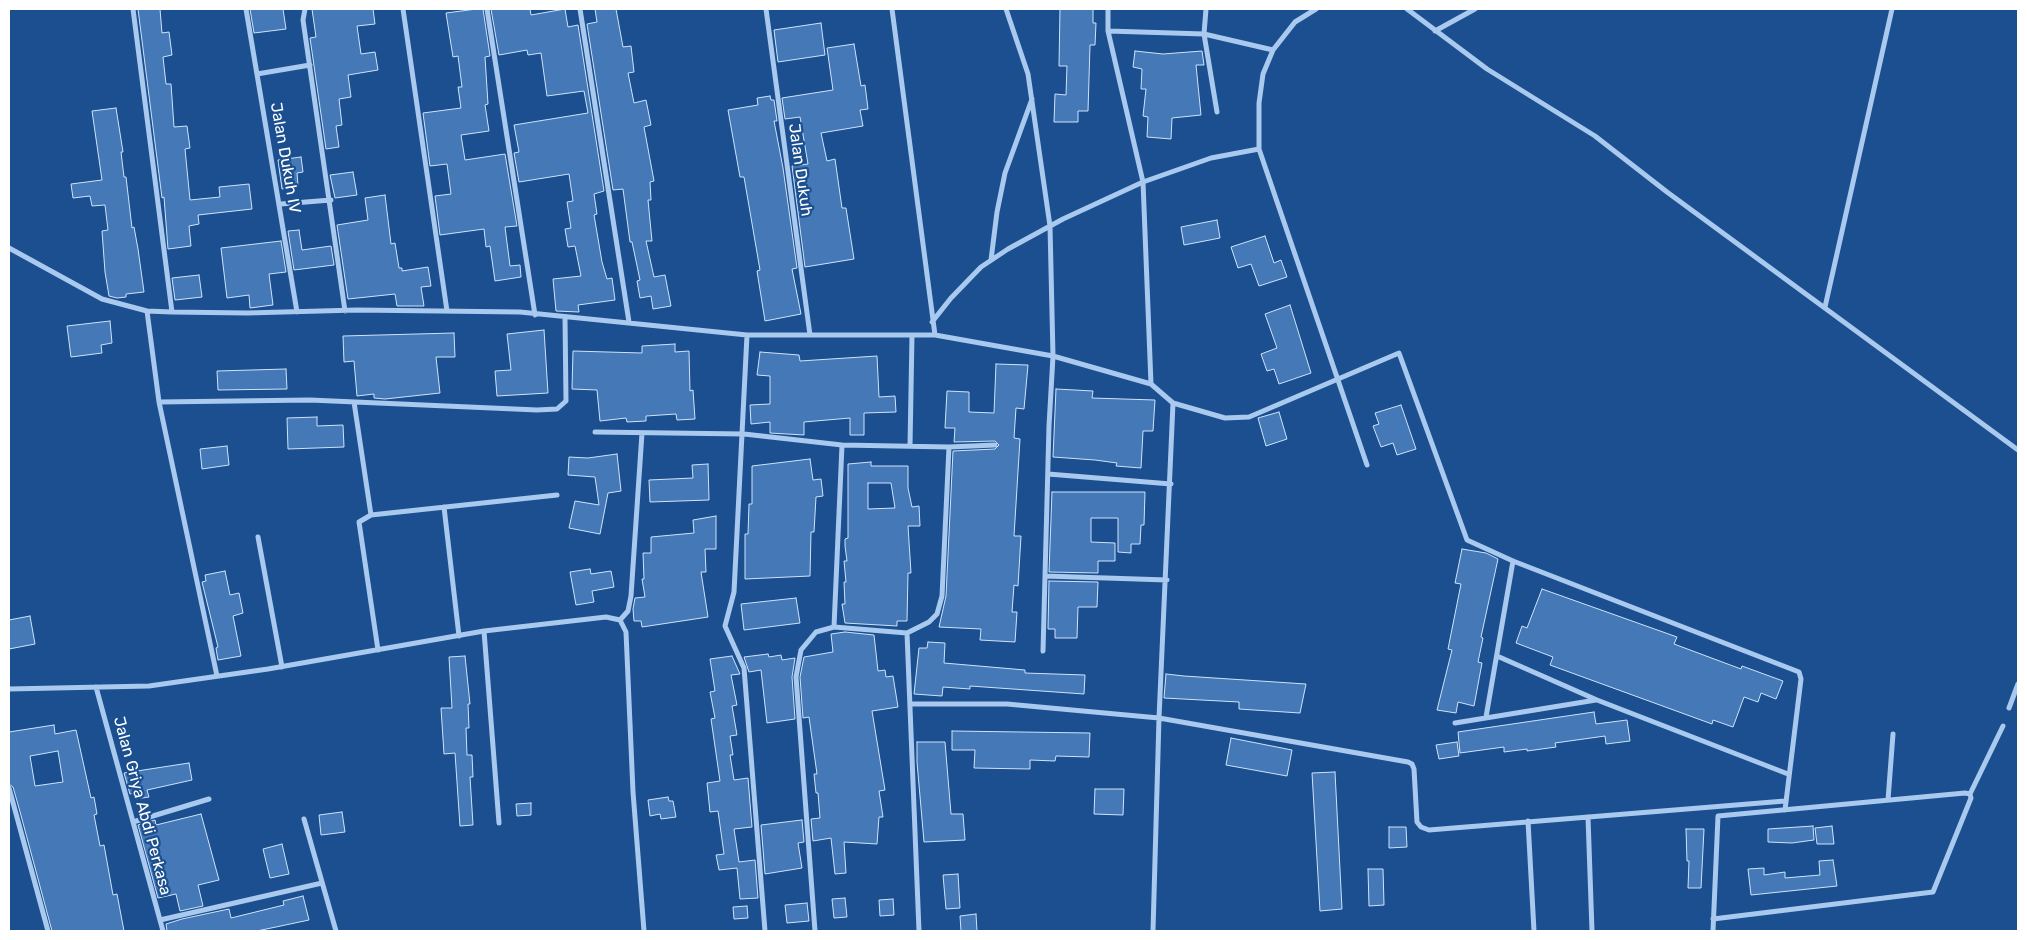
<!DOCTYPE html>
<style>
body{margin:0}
#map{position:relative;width:2027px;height:940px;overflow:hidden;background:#1b4f8f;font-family:Rubik,sans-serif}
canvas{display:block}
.frame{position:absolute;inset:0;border:10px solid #fff;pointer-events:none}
</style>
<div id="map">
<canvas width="2027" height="940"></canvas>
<div class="frame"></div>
</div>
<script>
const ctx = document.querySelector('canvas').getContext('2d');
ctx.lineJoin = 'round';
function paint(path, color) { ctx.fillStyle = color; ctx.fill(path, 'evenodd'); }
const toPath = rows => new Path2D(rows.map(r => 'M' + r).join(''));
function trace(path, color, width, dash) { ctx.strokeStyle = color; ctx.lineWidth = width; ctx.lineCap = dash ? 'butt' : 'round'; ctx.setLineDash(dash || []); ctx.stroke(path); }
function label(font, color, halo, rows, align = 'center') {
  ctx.font = font + ' Rubik,sans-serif'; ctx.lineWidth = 4.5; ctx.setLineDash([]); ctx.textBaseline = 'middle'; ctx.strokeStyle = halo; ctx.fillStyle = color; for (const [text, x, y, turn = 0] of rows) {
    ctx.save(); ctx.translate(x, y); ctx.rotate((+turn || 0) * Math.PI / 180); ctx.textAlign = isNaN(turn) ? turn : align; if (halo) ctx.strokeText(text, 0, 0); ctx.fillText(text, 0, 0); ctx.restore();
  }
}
const building = toPath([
 [138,9,160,9,162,33,169,32,172,55,163,57,166,84,171,84,174,127,187,126,190,148,185,149,190,200,220,197,219,187,249,184,252,209,198,215,199,224,189,226,191,246,168,249,164,197,162,198,138,9],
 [250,9,283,9,286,29,254,33,250,9],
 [312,9,373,9,375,24,357,26,361,54,375,52,378,70,348,75,351,97,339,99,342,125,336,126,339,147,326,149,310,38,316,37,312,9],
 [477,9,483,9,490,56,485,57,488,104,485,105,489,131,461,135,465,160,505,154,517,226,505,227,510,266,520,265,521,277,495,281,490,246,486,247,484,229,440,235,435,196,451,194,447,164,430,166,423,113,461,108,458,87,462,87,458,56,453,57,446,13,477,9],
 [491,9,530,9,531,15,565,9,568,27,578,25,604,191,594,194,597,214,594,215,602,262,607,279,612,278,615,300,578,305,579,312,556,311,553,279,581,276,575,246,568,247,565,229,571,228,567,202,573,201,569,174,519,182,514,153,519,152,514,125,588,113,584,91,547,96,541,53,528,55,527,50,499,55,491,9],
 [595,9,616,9,623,47,631,46,634,72,628,73,634,103,646,100,651,125,644,127,654,181,650,182,651,200,648,200,652,241,646,241,654,277,665,275,671,306,653,309,651,296,640,298,637,281,640,280,632,242,630,242,623,189,613,190,587,24,597,22,595,9],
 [1060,9,1093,9,1093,23,1096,23,1095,45,1090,45,1088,111,1078,111,1078,122,1054,122,1055,94,1066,95,1067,66,1059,66,1060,9],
 [821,23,825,55,778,62,774,30,821,23],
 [854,44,861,86,865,85,868,109,860,110,863,126,821,133,827,161,835,159,842,208,846,208,854,259,805,267,792,166,808,164,800,117,785,119,782,98,833,90,827,48,854,44],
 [1135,51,1163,54,1202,51,1204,65,1196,65,1201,115,1172,118,1171,139,1147,137,1148,117,1143,116,1146,89,1141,89,1142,69,1133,67,1135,51],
 [770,96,771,100,774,100,777,121,774,121,783,168,797,268,792,269,801,314,765,321,757,271,760,270,744,177,740,177,728,110,758,105,757,98,770,96],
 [116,108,123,152,121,152,124,177,126,177,132,228,134,227,138,249,144,292,126,294,126,297,117,298,109,296,105,272,102,231,108,230,105,205,92,206,90,196,73,198,71,184,102,180,92,111,116,108],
 [301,157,303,172,297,173,298,186,282,189,278,160,301,157],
 [353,172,357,195,335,198,330,175,353,172],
 [385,195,391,244,395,243,399,268,402,268,402,271,428,267,431,286,421,287,424,306,397,306,395,294,348,299,337,225,368,220,365,198,385,195],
 [1217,220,1220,238,1184,245,1181,227,1217,220],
 [299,230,302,250,331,246,334,265,294,270,288,231,299,230],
 [1265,236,1274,263,1281,260,1287,277,1259,286,1251,264,1238,268,1231,247,1265,236],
 [281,241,286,272,269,274,273,305,250,308,249,295,227,298,221,248,281,241],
 [199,275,202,297,175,300,172,278,199,275],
 [1290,305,1311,373,1279,384,1274,369,1267,371,1261,354,1277,348,1265,314,1290,305],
 [110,321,112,343,101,345,102,353,71,357,67,326,110,321],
 [544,330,548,393,497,396,495,371,511,370,507,334,544,330],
 [454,333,455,357,436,357,440,393,385,399,374,398,374,394,357,396,354,361,344,362,343,336,454,333],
 [675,344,675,352,689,351,690,391,693,390,695,419,677,420,676,414,646,416,646,421,627,422,626,418,600,421,597,390,572,389,573,351,642,353,642,346,675,344],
 [760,352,799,355,800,361,877,356,879,397,895,396,896,412,864,413,864,435,850,435,850,418,804,422,804,435,770,433,770,422,751,424,750,405,770,404,770,376,757,375,760,352],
 [996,364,1028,365,1024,409,1016,408,1014,438,1020,439,1014,536,1021,536,1018,586,1014,585,1012,612,1017,612,1015,642,980,640,981,629,939,627,946,596,953,451,995,449,999,445,995,441,954,442,955,428,945,428,947,391,969,392,969,412,994,413,996,364],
 [286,369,287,389,218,390,217,371,286,369],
 [1056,389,1093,391,1092,398,1155,400,1153,431,1143,431,1141,468,1116,466,1117,463,1095,460,1053,457,1056,389],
 [1401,405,1416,449,1397,455,1393,443,1381,447,1373,426,1379,424,1375,413,1401,405],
 [1279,412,1287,439,1266,446,1258,418,1279,412],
 [317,417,317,426,343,425,344,447,288,449,287,418,317,417],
 [227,446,229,465,202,469,200,449,227,446],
 [617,454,621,491,608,493,600,534,569,528,575,501,599,505,595,477,568,475,569,457,588,458,617,454],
 [810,459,813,480,821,479,823,496,816,497,814,532,811,532,810,576,745,579,745,534,748,534,749,504,752,504,752,466,810,459],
 [871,462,871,466,908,466,908,488,912,507,919,506,920,526,908,526,911,573,908,573,907,621,897,621,897,626,845,623,842,604,845,604,844,582,846,582,844,561,847,561,845,546,845,539,848,538,848,464,871,462],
 [868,483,891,483,895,508,868,509,868,483],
 [708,464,709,500,650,502,649,480,693,478,692,465,708,464],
 [1052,492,1145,492,1144,525,1141,525,1140,544,1131,544,1131,553,1118,552,1118,518,1091,518,1091,542,1115,543,1115,561,1098,561,1098,573,1049,572,1052,492],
 [716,516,716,549,705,549,706,572,701,572,708,617,642,627,641,621,634,621,633,609,635,598,645,597,642,579,644,579,643,553,651,553,651,537,694,533,693,520,716,516],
 [1462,549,1486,553,1498,559,1481,637,1483,638,1478,662,1482,663,1474,706,1458,702,1456,713,1437,710,1452,650,1448,649,1461,584,1455,583,1462,549],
 [590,569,591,574,611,571,614,587,592,591,594,602,576,605,570,572,590,569],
 [225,571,230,595,239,593,243,613,233,616,241,656,218,660,216,648,218,647,202,582,206,581,205,575,225,571],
 [1049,581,1098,582,1097,607,1078,607,1077,638,1055,638,1055,629,1048,629,1049,581],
 [1542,589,1677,637,1674,644,1741,669,1742,666,1783,681,1776,699,1761,693,1758,702,1744,697,1733,727,1713,720,1712,724,1550,665,1553,657,1516,643,1522,626,1527,628,1542,589],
 [796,598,800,623,744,630,741,604,796,598],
 [30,616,35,644,9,649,9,620,30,616],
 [845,632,874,635,878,671,885,670,886,677,893,676,898,707,872,711,885,790,879,791,883,817,879,817,877,844,844,842,846,873,835,874,831,838,813,841,811,819,820,818,818,793,816,793,814,774,817,774,809,717,803,718,800,677,804,657,833,652,831,634,845,632],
 [928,642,945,643,944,663,1025,670,1025,673,1085,675,1084,694,970,686,970,689,943,687,942,696,914,694,919,648,927,648,928,642],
 [768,654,769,657,781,655,782,660,795,658,792,677,795,719,767,723,761,670,749,672,744,657,768,654],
 [465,656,470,704,468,704,469,728,466,728,467,755,472,755,473,777,470,777,473,825,460,826,455,753,444,754,441,708,452,708,449,657,465,656],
 [732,656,740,674,731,675,737,705,732,706,737,735,730,736,733,755,730,755,734,780,748,778,752,827,734,829,739,862,755,860,758,898,740,899,737,868,719,870,716,855,724,854,718,811,710,812,707,783,720,781,711,719,715,718,710,692,715,691,710,659,732,656],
 [1166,674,1184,676,1306,684,1300,713,1239,709,1239,702,1164,698,1166,674],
 [1594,712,1596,724,1627,720,1630,741,1606,744,1605,736,1555,743,1556,747,1527,751,1527,749,1504,752,1504,747,1460,753,1458,732,1594,712],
 [54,725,55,734,76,730,91,798,94,797,97,814,94,815,100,846,104,845,113,895,117,894,124,931,52,931,19,808,13,787,9,784,9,732,54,725],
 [58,751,63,782,35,786,30,756,58,751],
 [952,731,1090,733,1089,757,1056,756,1055,761,1030,760,1030,769,974,768,975,750,952,750,952,731],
 [1231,738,1292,750,1287,776,1226,765,1231,738],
 [917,742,945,742,951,814,963,814,965,840,924,842,917,762,917,742],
 [1457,742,1459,756,1439,759,1436,745,1457,742],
 [189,763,192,780,147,790,149,797,135,799,134,793,130,794,124,773,189,763],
 [1335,772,1342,909,1320,911,1312,773,1335,772],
 [1095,789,1124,789,1123,815,1094,814,1095,789],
 [668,797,669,801,673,801,676,817,661,819,660,814,650,816,648,800,668,797],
 [531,803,531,815,517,816,516,804,531,803],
 [342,812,345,832,321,835,319,815,342,812],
 [201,814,219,880,198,885,203,906,180,911,176,894,158,898,138,825,155,820,156,825,201,814],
 [802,820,804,842,798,843,802,868,765,874,761,825,802,820],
 [1813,826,1814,840,1792,843,1768,842,1768,829,1813,826],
 [1832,826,1834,844,1817,844,1815,828,1832,826],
 [1389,827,1406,827,1407,847,1389,848,1389,827],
 [1686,829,1704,829,1701,888,1688,888,1689,861,1687,861,1686,829],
 [282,844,289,874,270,878,263,849,282,844],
 [1833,860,1837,886,1751,895,1748,869,1764,868,1764,875,1785,872,1785,878,1820,875,1819,861,1833,860],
 [1368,869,1383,869,1384,905,1369,906,1368,869],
 [958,874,960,908,946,909,943,875,958,874],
 [303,896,309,920,257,931,167,931,166,924,182,919,229,909,231,918,284,905,283,901,303,896],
 [845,898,847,917,834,918,832,899,845,898],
 [893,899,894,915,880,916,879,900,893,899],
 [807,903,809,921,787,923,785,905,807,903],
 [747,906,748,918,734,919,733,907,747,906],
 [976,914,977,931,961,931,960,916,976,914]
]);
const street = toPath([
 [133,9,172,312,247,313,357,310,520,312,747,335,935,335,1053,356,1151,384,1173,403,1225,418,1249,417,1399,353,1467,540,1513,561,1799,672,1801,679,1785,810],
 [246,9,297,312],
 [305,9,303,20,345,311],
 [403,9,447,311],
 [487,9,535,315],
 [580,9,629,322],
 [766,9,810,335],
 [892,9,935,335],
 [1006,9,1028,74,1050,226,1053,356,1049,426,1043,651],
 [1108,9,1108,31,1143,182,1151,384],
 [1206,9,1204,34,1217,112],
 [1316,9,1295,22,1273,50,1263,74,1259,103,1259,149,1367,465],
 [1407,9,1487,69,1595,136,1667,192,2018,450],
 [1108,31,1204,34,1273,50],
 [1435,31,1475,9],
 [257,74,310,65],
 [281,204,331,200],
 [9,248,102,299,147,311,172,312],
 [991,260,997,212,1005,173,1032,99],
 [1825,307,1892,9],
 [147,311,159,402,217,676],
 [932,322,951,298,981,267,1008,249,1063,219,1143,182,1211,158,1259,149],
 [747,335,734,592,725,626,744,668,765,931],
 [159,402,310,400,537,410,557,409,566,401,565,318],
 [354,402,371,515,359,522,378,650],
 [595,432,744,434,842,445,949,447,995,445],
 [910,446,912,335],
 [1048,474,1171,484],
 [444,507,459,636],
 [371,515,557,495],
 [258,537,282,667],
 [1045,576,1167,580],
 [620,620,626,632,633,792,644,931],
 [834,627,907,633],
 [484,631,499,823],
 [1497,656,1597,700,1788,774],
 [96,687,163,931],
 [9,689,149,686,268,669,484,631,606,617,620,620,628,611,631,596,642,433],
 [912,704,1007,704,1159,718,1408,762,1412,764,1414,769,1417,822,1421,827,1429,830,1785,801],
 [2009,708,2018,684],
 [1486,717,1513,561],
 [1455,723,1596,700],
 [9,788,48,931],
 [1888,800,1893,734],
 [1588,817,1592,931],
 [304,819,336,931],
 [1528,821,1534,931],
 [133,822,209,799],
 [1713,919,1933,892,1971,798,1970,794,2003,726],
 [160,920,322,883],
 [815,931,796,677,801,650,816,632,834,627,842,445],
 [919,931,907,633,929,622,937,614,942,596,949,447],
 [1153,931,1159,718,1173,403],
 [1713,931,1718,816,1965,793,1970,794]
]);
const streetNames = [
 ["Jalan Dukuh IV",285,158,80],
 ["Jalan Dukuh",800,170,82],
 ["Jalan Griya Abdi Perkasa",142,806,75]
];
paint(building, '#4478b7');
trace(building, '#cfe3fa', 1);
trace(street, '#a9c9ee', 5);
label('16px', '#fff', '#1b4f8f', streetNames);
</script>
